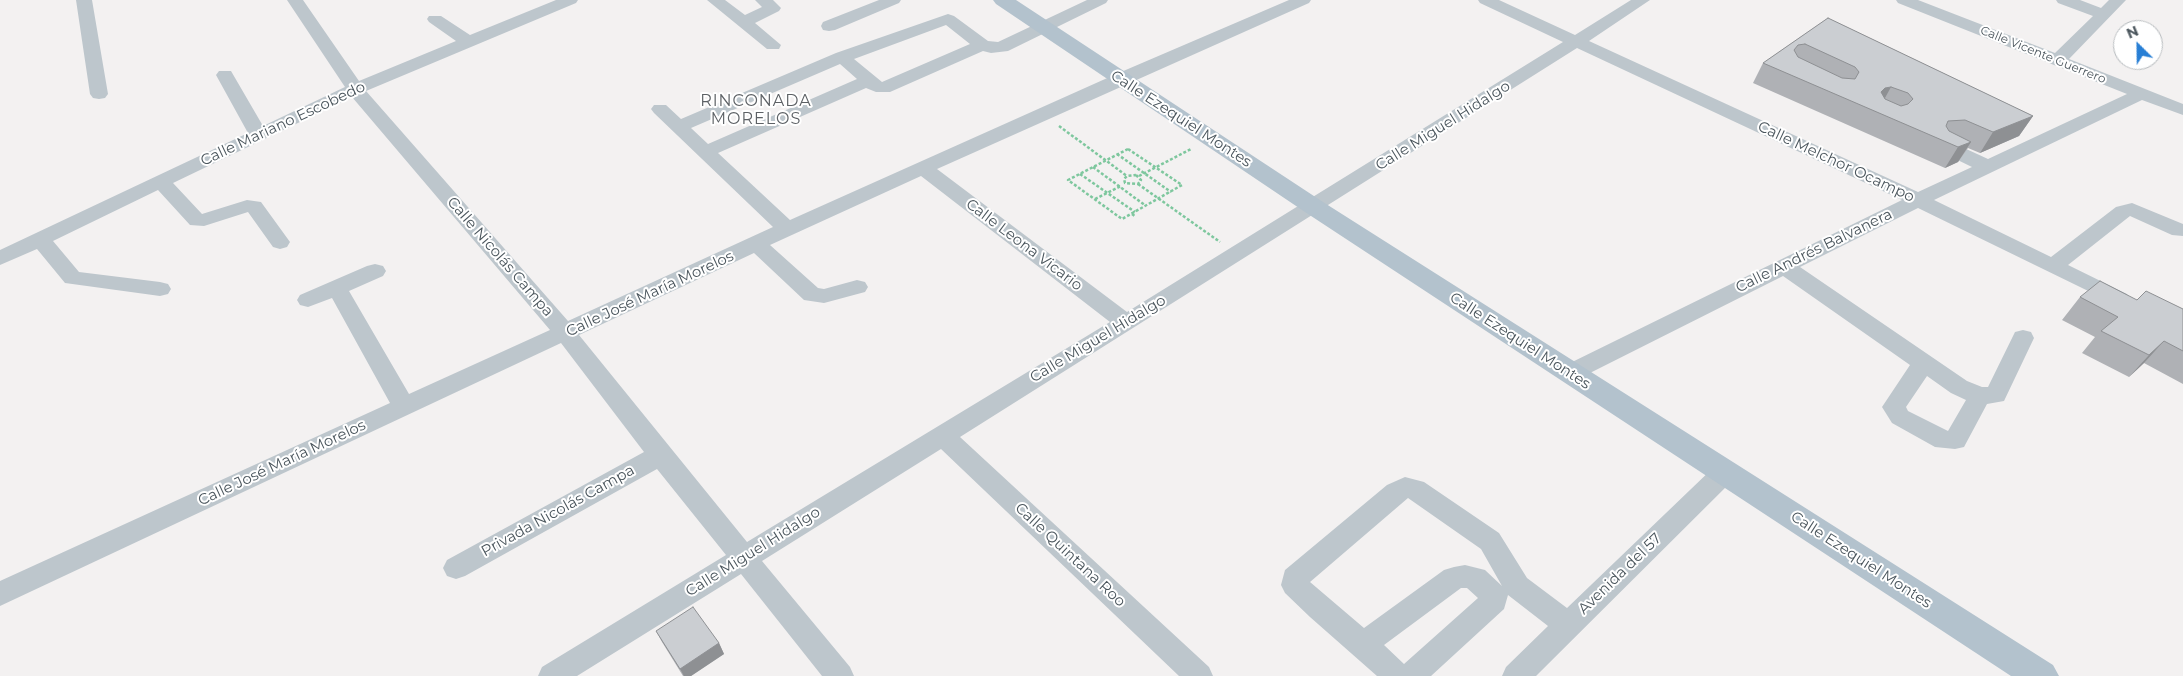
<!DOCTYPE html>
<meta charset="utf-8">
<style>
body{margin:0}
#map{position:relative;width:2183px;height:676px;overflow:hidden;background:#f3f1f1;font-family:Montserrat,sans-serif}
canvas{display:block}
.north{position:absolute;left:2113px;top:20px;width:50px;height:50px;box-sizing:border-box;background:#fff;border:1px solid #b7bbbe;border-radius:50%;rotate:337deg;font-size:14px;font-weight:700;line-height:20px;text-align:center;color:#4a555c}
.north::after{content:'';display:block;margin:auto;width:18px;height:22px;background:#287fd5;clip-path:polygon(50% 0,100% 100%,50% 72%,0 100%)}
</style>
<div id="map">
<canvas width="2183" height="676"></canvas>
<div class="north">N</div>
</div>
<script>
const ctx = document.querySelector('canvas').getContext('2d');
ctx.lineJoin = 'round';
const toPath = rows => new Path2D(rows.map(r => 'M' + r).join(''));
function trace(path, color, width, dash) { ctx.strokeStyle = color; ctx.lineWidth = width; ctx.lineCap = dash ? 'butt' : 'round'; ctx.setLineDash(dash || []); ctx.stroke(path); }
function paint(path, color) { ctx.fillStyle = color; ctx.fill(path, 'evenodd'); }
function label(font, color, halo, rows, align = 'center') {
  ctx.font = font + ' Montserrat,sans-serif'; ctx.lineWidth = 4; ctx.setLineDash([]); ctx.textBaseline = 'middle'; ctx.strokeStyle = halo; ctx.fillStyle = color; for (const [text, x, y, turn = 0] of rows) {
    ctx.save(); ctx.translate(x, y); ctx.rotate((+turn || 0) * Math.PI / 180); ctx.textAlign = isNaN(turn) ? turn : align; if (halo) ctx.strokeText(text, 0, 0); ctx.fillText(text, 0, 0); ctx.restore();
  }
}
const path = toPath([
 [1059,126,1127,176],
 [1128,149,1182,185,1122,219,1068,180,1128,149],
 [1117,154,1171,192],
 [1093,167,1146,206],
 [1080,174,1135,212],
 [1136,175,1141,180,1138,184,1125,183,1124,179,1127,176,1136,175],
 [1139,176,1191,149],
 [1138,184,1220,242],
 [1095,199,1121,186],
 [1132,214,1136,217]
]);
const minor = toPath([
 [76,0,92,0,108,94,105,98,99,99,93,98,90,94,76,0],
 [287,0,303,0,359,81,456,41,429,22,427,19,429,16,441,16,470,35,556,0,578,0,576,3,366,91,568,321,773,227,654,113,651,109,654,105,666,105,681,119,836,53,948,14,954,16,988,41,998,42,1087,0,1108,0,1106,3,1008,51,991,53,983,51,890,92,876,92,866,88,718,153,790,220,1114,75,1289,0,1311,0,1309,3,937,169,1127,312,1563,42,1480,3,1478,0,1499,0,1575,35,1631,0,1650,0,1589,41,1918,192,1972,167,1937,150,1935,146,1937,142,1951,142,1988,159,2127,94,1898,3,1896,0,1918,0,2055,53,2093,16,2058,3,2056,0,2080,0,2101,8,2109,0,2126,0,2069,59,2183,104,2183,115,2142,100,1934,200,2051,257,2116,207,2132,203,2183,224,2183,236,2172,235,2130,216,2068,265,2127,294,2130,299,2127,304,2119,306,1918,208,1800,267,1967,381,1982,387,1988,387,2015,332,2023,330,2031,332,2034,338,2004,401,1987,404,1964,447,1955,449,1935,447,1892,423,1882,407,1910,365,1783,276,1578,379,1570,381,1562,379,1558,373,1562,367,1902,200,1577,48,960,437,1209,667,1213,676,1179,676,941,449,762,561,850,667,854,676,822,676,741,574,577,676,538,676,542,667,726,555,657,469,465,576,456,579,447,576,443,568,447,560,644,452,561,343,0,606,0,581,390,403,332,298,308,307,300,305,297,300,300,295,367,266,375,264,383,266,386,271,383,276,349,291,409,394,550,330,352,97,173,183,202,214,247,200,261,202,290,242,287,247,280,249,273,247,248,212,204,226,190,225,158,190,53,241,79,272,160,282,168,284,171,289,168,294,160,296,65,283,37,249,0,265,0,250,248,133,216,75,219,71,231,71,263,126,345,87,287,0],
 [946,25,970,44,882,82,854,59,946,25],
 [840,64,857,79,708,144,691,128,840,64],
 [921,176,1110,322,747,542,579,335,754,253,804,300,824,303,865,292,868,287,865,282,857,280,824,289,818,288,770,245,921,176],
 [1927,376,1951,393,1966,400,1948,431,1908,411,1906,407,1927,376],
 [707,0,725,0,745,15,762,7,755,0,773,0,781,8,779,11,755,23,781,45,779,49,767,49,707,0],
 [879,0,901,0,899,3,835,30,829,31,823,30,821,26,823,22,879,0],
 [1724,463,1733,466,1737,473,1733,480,1536,676,1502,676,1506,667,1548,626,1508,595,1504,609,1431,676,1377,676,1310,617,1285,593,1281,585,1285,570,1387,485,1405,477,1424,482,1499,533,1527,578,1567,608,1715,466,1724,463],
 [1408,498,1481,549,1502,586,1485,570,1465,565,1454,567,1444,570,1364,628,1310,582,1408,498],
 [1461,588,1467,588,1478,598,1404,664,1384,645,1461,588]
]);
const major = toPath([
 [993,0,1016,0,1323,202,2053,665,2059,676,2011,676,1305,212,996,4,993,0]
]);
const wall = toPath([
 [1828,18,2033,116,2019,136,1980,153,1968,148,1958,162,1945,168,1753,83,1763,63],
 [2080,297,2137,300,2183,309,2183,384,2144,363,2129,377,2082,353,2095,337,2062,320],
 [656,631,719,643,724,654,691,676,683,676,662,642]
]);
const shadedWall = toPath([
 [1891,87,1880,107,1881,92,1885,88],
 [2033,116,2019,136,1980,153,1993,132],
 [1971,142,1958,162,1945,168,1958,147],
 [2164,341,2144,363,2129,377,2149,355],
 [719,643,724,654,691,676,684,676,680,669]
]);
const building = toPath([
 [1828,18,2033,116,1993,132,1965,120,1948,121,1946,126,1949,131,1971,142,1958,147,1763,63,1828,18],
 [1805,44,1855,67,1859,72,1855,79,1842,78,1798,57,1794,50,1798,45,1805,44],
 [1891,87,1908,93,1913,99,1908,104,1901,106,1885,99,1881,92,1885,88,1891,87],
 [2100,281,2137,300,2146,291,2183,309,2183,351,2164,341,2149,355,2101,331,2118,317,2080,297,2100,281],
 [693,607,719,643,680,669,656,631,693,607]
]);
const farStreetnames = [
 ["Calle Vicente Guerrero",2043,55,22]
];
const streetNames = [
 ["Calle Ezequiel Montes",1181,119,33],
 ["Calle Mariano Escobedo",283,124,-25],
 ["Calle Miguel Hidalgo",1443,126,-32],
 ["Calle Melchor Ocampo",1836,162,25],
 ["Calle Leona Vicario",1024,245,37],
 ["Calle Andrés Balvanera",1814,251,-26],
 ["Calle Nicolás Campa",500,257,49],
 ["Calle José María Morelos",650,294,-25],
 ["Calle Miguel Hidalgo",1098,339,-31],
 ["Calle Ezequiel Montes",1520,341,33],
 ["Calle José María Morelos",282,463,-25],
 ["Privada Nicolás Campa",558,511,-29],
 ["Calle Miguel Hidalgo",753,552,-32],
 ["Calle Quintana Roo",1070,555,43],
 ["Calle Ezequiel Montes",1861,560,33],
 ["Avenida del 57",1620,574,-44]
];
const neighbourhoodNames = [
 ["RINCONADA",756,101],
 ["MORELOS",756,119]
];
trace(path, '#7ec79e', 2.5, [3, 2]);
paint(minor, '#bdc6cc');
paint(major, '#b3c2cd');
paint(wall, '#afb1b5');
paint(shadedWall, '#8e9093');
paint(building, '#cbced2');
trace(building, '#8e9093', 1);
label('12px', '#4a555c', '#fff', farStreetnames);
label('15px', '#4a555c', '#fff', streetNames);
ctx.letterSpacing = '1px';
label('16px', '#5d6165', '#fff', neighbourhoodNames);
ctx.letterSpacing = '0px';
</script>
